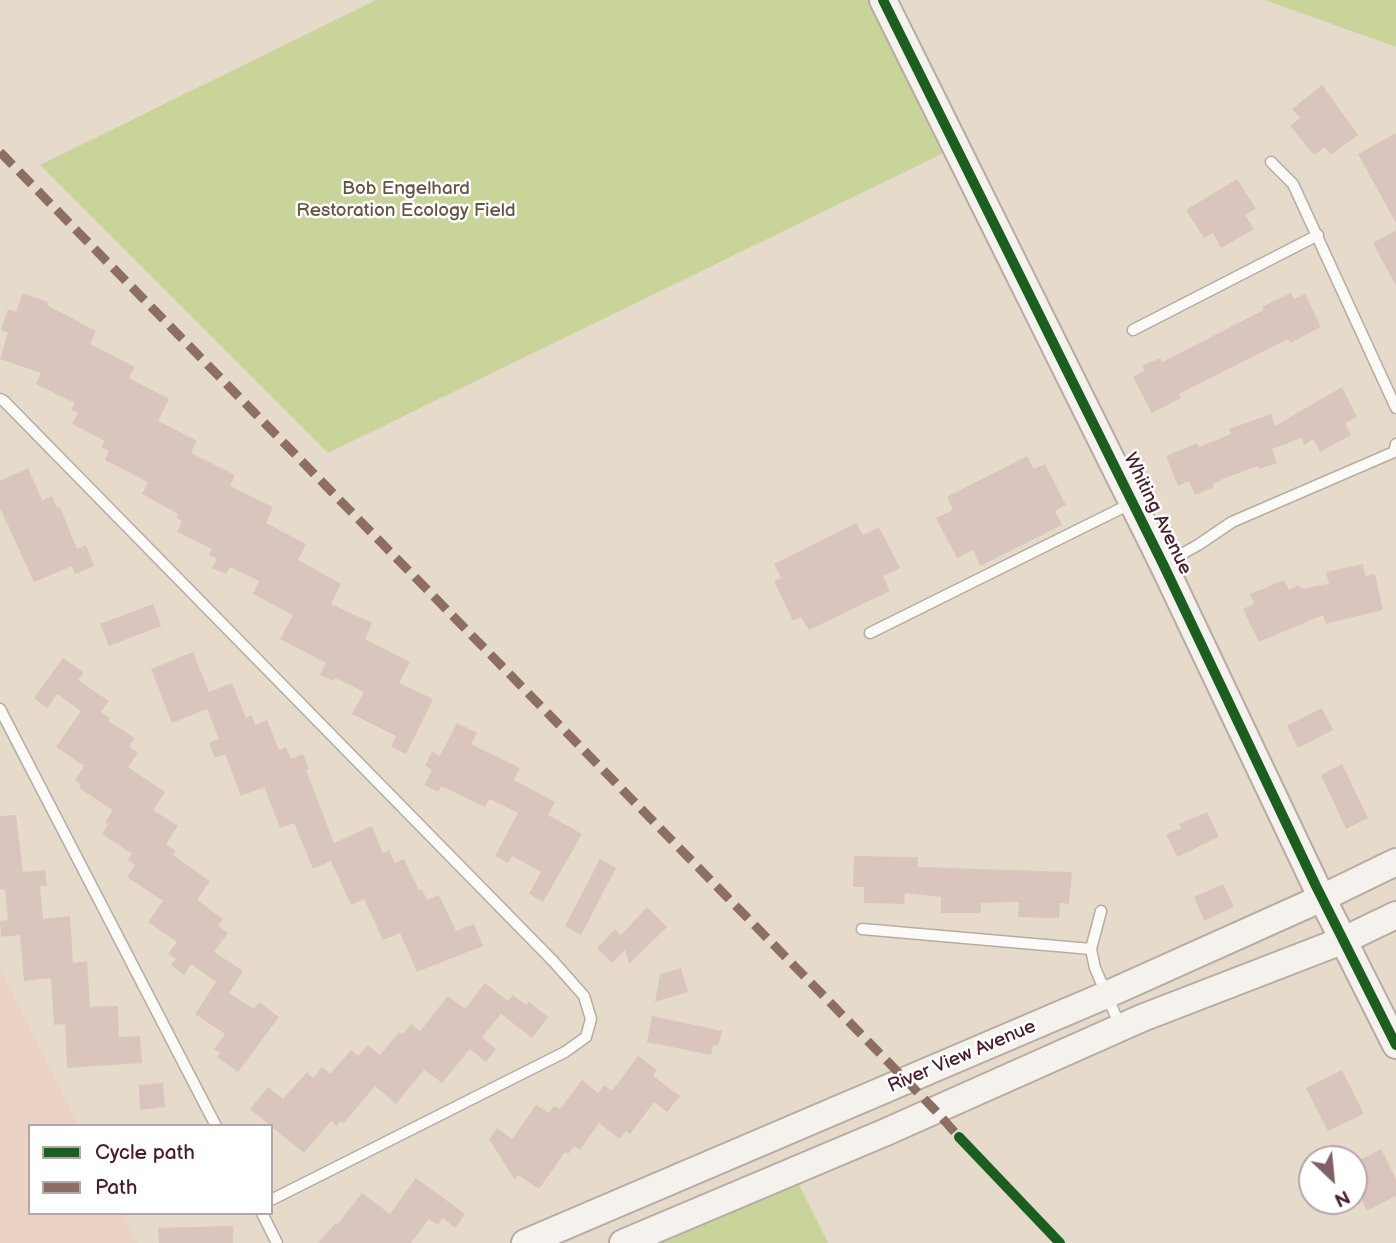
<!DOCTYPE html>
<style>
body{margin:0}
#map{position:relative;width:1396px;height:1243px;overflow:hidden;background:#e6dbcb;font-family:"Balsamiq Sans",sans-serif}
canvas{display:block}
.legend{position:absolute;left:28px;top:1124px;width:245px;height:91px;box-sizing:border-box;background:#fff;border:2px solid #b7a5aa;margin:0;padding:9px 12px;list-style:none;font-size:21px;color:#4a1f2b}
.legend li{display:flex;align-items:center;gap:14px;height:35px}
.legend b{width:35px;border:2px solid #b7a5aa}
.north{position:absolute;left:1298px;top:1145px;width:70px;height:70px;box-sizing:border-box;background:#fff;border:2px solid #b7a5aa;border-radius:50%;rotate:154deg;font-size:19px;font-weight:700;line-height:28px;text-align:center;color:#4a1f2b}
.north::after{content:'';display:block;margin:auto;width:24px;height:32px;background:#816163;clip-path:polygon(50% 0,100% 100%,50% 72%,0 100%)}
</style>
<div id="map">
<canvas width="1396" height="1243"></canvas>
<ul class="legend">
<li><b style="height:9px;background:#1b5e20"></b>Cycle path</li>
<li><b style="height:9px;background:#8d6e63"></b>Path</li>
</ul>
<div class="north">N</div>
</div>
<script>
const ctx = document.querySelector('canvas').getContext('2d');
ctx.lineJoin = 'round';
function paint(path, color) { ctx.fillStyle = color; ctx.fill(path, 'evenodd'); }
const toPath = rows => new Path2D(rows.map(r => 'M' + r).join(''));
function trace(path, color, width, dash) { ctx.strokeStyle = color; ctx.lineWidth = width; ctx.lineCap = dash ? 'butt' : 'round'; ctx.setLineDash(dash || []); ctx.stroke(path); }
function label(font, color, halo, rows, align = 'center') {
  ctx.font = font + ' "Balsamiq Sans",sans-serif'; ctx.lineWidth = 5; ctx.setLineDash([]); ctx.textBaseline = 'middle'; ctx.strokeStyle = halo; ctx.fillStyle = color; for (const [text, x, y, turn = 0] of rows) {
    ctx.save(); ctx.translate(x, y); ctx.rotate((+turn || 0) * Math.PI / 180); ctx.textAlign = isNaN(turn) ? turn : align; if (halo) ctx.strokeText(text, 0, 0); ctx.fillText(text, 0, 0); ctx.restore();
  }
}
const built = toPath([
 [0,968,79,1126,30,1126,30,1213,123,1213,138,1243,0,1243]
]);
const green = toPath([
 [376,0,883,0,956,147,328,453,40,165],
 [1265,0,1396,0,1396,47],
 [798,1183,828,1243,662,1243]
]);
const building = toPath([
 [1322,85,1358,135,1331,155,1325,147,1314,155,1290,126,1300,118,1292,109],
 [1396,133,1396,223,1358,154],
 [1237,179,1256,209,1245,215,1254,229,1221,248,1213,233,1204,238,1186,210],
 [1396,230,1396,286,1373,243],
 [23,293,48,302,47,305,96,331,90,344,135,367,129,378,169,399,158,421,197,441,191,453,235,475,230,486,273,507,266,523,306,544,298,560,341,584,331,604,372,623,365,639,410,662,399,683,433,699,406,754,391,747,396,736,352,714,364,692,335,678,334,681,320,675,326,663,280,639,293,615,253,594,259,581,230,567,226,574,212,568,217,559,209,555,212,549,177,532,182,521,176,518,178,514,142,494,148,482,105,460,109,451,101,447,105,441,72,424,78,413,71,410,75,403,36,384,41,373,0,359,8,332,1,330,8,309,16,312],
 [1291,293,1294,299,1305,294,1321,327,1290,343,1288,339,1179,394,1181,398,1152,413,1133,377,1145,370,1142,366,1160,358,1162,362,1264,310,1262,307],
 [1342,387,1357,417,1345,423,1351,435,1320,452,1313,439,1304,445,1301,438,1272,449,1277,463,1260,469,1258,466,1223,479,1213,484,1214,487,1195,495,1189,481,1178,486,1166,456,1197,443,1199,447,1231,434,1229,429,1271,414,1275,426],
 [1027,456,1034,469,1045,464,1066,505,1055,511,1062,525,980,566,973,550,957,558,936,518,953,510,947,497],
 [28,468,42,500,52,496,57,508,60,507,77,549,86,545,94,566,75,574,72,566,34,582,0,508,0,481],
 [856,523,863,535,879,527,900,568,883,576,890,591,809,630,801,617,793,621,774,581,781,578,774,564],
 [1363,564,1365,576,1375,574,1383,610,1326,624,1323,615,1259,642,1243,609,1254,604,1250,594,1284,580,1289,590,1299,585,1301,589,1329,584,1326,572],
 [153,604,161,626,109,646,100,624],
 [193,652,209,692,232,683,246,718,252,715,255,725,267,720,279,750,286,747,291,759,303,754,309,769,306,770,334,843,372,826,383,853,389,850,395,863,404,859,419,890,422,889,427,900,439,895,456,931,474,924,483,946,417,972,400,933,383,940,364,899,351,905,331,861,313,869,294,823,280,828,264,787,241,796,225,754,215,758,209,743,219,739,207,709,172,723,151,669],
 [63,658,84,673,78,680,109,701,101,712,110,718,108,721,135,738,129,746,138,753,128,767,165,792,153,810,178,826,166,844,176,851,173,855,210,881,197,900,223,919,218,926,228,933,214,952,243,971,229,993,254,1009,259,1002,279,1017,238,1072,217,1057,220,1053,214,1049,225,1034,195,1014,216,982,191,964,184,975,171,965,176,959,168,954,177,942,148,922,163,901,127,877,135,865,128,860,132,854,102,834,108,824,105,822,113,810,79,788,81,784,75,780,84,766,56,747,81,711,57,694,47,708,34,698],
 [1322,708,1333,730,1298,748,1287,726],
 [457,723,477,733,471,744,520,768,514,780,555,802,548,815,582,834,543,902,529,894,541,872,512,856,508,863,495,856,518,813,489,799,485,807,441,786,438,792,424,785,432,770,425,766,432,752,440,756],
 [1342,764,1368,818,1346,829,1321,775],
 [1207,812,1219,837,1177,857,1166,834,1181,829,1179,824],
 [16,815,23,872,45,870,47,886,40,886,43,919,70,916,73,963,87,961,90,1007,118,1006,119,1037,140,1036,142,1063,67,1068,65,1024,54,1025,51,978,24,981,20,935,1,937,0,921,8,920,5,889,0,889,0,816],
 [854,856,918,857,918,867,1072,872,1069,904,1060,903,1059,918,1018,917,1019,902,981,903,981,913,941,913,941,897,905,893,904,904,864,903,864,887,853,887],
 [600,859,616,868,581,935,565,926],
 [1223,884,1234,907,1204,921,1194,897],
 [647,907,667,927,629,964,625,950,612,963,597,948,615,929,621,935],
 [681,968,688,992,655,1002,660,974],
 [485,983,508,1001,513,995,526,1005,529,1002,548,1017,532,1038,501,1014,482,1037,496,1049,486,1062,470,1049,442,1083,424,1070,396,1104,375,1086,344,1123,341,1121,337,1126,331,1121,304,1153,250,1109,268,1087,283,1099,307,1072,313,1078,322,1067,330,1074,351,1050,358,1056,368,1045,380,1055,399,1032,403,1034,411,1024,420,1031,448,996,465,1009],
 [652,1016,722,1031,718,1046,713,1045,711,1055,647,1042],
 [638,1056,657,1070,653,1076,680,1096,667,1112,654,1102,630,1134,626,1131,620,1139,599,1123,580,1150,574,1146,568,1154,565,1152,539,1189,518,1175,515,1180,489,1139,497,1128,512,1139,536,1105,549,1113,554,1106,560,1109,582,1080,598,1093,604,1085,612,1091],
 [1342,1070,1364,1114,1328,1131,1306,1088],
 [163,1083,165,1107,140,1110,139,1085],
 [1381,1149,1396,1179,1396,1196,1367,1211,1354,1184,1354,1163],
 [416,1178,465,1214,455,1228,443,1218,438,1225,429,1219,411,1243,318,1243,336,1223,337,1225,362,1193,390,1214],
 [233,1226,233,1243,159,1243,158,1228]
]);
const lane = toPath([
 [1271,162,1293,184,1396,408],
 [1133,330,1318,235],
 [0,399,4,401,554,962,584,996,591,1019,586,1037,565,1052,271,1200],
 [1164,564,1198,545,1232,522,1394,452,1396,444],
 [870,633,1132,503],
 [0,709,216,1126],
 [1101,911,1091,949,1095,968,1121,1028],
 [862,929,1091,949],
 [262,1213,277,1243]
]);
const secondary = toPath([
 [883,0,1163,564,1316,886,1396,1045],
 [525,1243,1106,995,1322,898,1396,862],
 [623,1243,886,1132,1142,1018,1344,940,1396,915]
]);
const quiet = toPath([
 [0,152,935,1110,959,1137]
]);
const cycleway = toPath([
 [883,0,1163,564,1316,886,1396,1045],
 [959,1137,1060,1243]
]);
const parkNames = [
 ["Bob Engelhard",406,189],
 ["Restoration Ecology Field",406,211]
];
const streetNames = [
 ["Whiting Avenue",1157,514,64],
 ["River View Avenue",962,1057,-23]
];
paint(built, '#ebd3c3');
paint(green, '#c9d49b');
paint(building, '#d9c5be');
trace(lane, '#b7aca3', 13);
trace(secondary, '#b7aca3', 30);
trace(lane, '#fbfaf7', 10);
trace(secondary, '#f5f1ec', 26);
trace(quiet, '#8d6e63', 9, [18, 9]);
trace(cycleway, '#1b5e20', 10);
label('19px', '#695441', '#fff', parkNames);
label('19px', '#4a1f2b', '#fff', streetNames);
</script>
